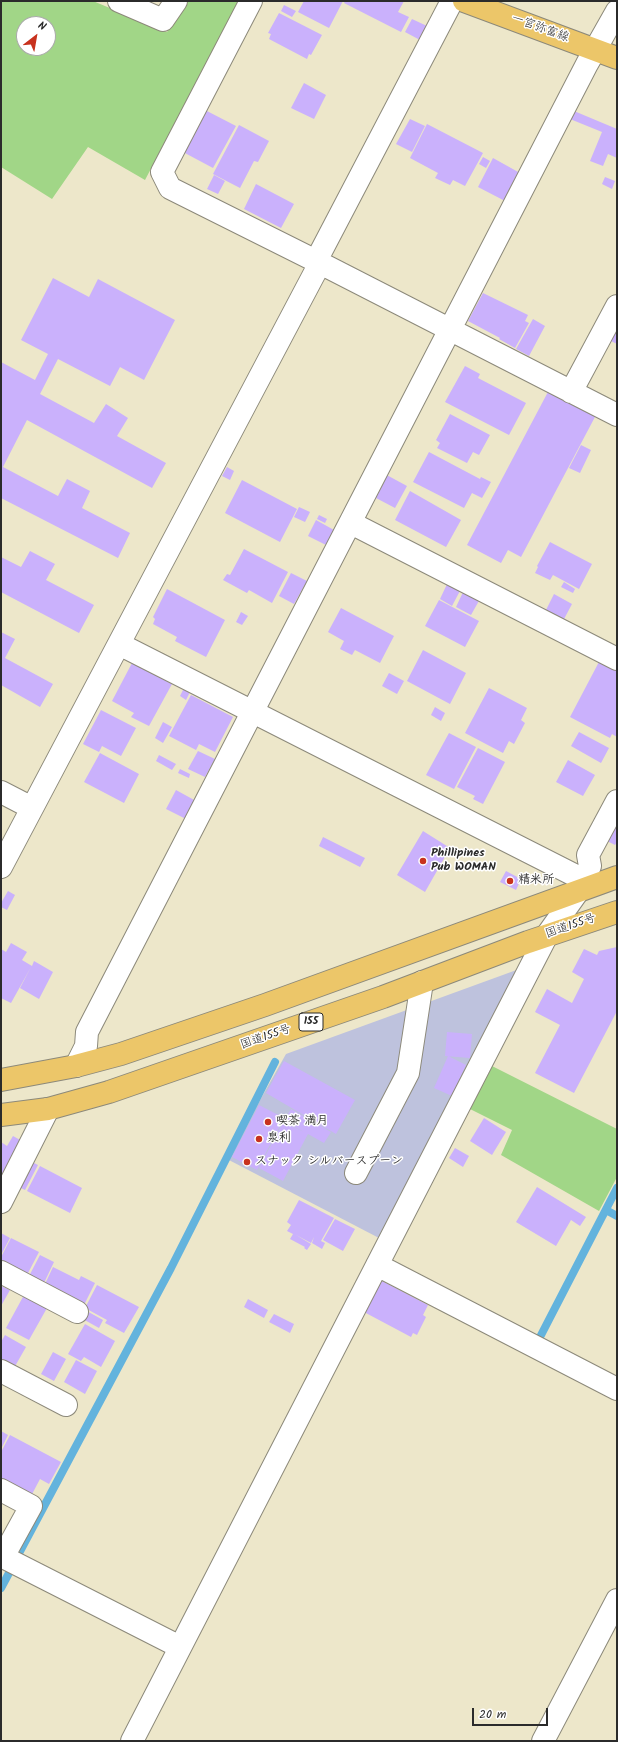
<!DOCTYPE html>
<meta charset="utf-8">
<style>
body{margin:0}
#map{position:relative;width:618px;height:1742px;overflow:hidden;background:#ede7ca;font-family:Kalam,sans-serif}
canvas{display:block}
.frame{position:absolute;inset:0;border:2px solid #2b2b2b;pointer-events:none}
.north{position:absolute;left:16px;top:16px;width:40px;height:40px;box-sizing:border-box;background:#fff;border:1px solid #aaa;border-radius:50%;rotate:31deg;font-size:11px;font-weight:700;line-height:16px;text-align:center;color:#2b2b2b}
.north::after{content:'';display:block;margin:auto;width:14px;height:18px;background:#c8321e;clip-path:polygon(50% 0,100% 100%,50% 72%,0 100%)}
.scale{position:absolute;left:472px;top:1708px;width:76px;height:18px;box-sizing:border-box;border:2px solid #2b2b2b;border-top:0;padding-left:5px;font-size:12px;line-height:14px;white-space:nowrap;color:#2b2b2b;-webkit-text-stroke:3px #fff;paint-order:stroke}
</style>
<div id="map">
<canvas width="618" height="1742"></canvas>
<div class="frame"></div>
<div class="north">N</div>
<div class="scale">20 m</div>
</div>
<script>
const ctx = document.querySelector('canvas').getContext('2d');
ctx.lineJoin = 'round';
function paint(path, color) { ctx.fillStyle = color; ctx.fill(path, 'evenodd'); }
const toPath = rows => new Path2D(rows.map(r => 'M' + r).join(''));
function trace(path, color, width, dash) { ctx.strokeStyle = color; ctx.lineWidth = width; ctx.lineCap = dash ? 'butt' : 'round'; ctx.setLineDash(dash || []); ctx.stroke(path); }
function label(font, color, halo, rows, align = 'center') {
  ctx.font = font + ' Kalam,"Klee One",sans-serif'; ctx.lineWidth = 3; ctx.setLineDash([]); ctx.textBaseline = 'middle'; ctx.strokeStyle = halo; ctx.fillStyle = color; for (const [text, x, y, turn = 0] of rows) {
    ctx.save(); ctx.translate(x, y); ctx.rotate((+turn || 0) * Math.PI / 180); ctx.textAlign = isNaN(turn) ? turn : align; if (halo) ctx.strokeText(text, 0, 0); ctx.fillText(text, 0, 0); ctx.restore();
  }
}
const industrial = toPath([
 [522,968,379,1238,227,1159,286,1054]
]);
const green = toPath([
 [1,1,93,1,167,32,188,1,239,1,145,180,88,147,52,199,1,167],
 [24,24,48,24,48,48,24,48],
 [492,1066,617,1129,617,1177,599,1211,501,1155,512,1130,470,1109]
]);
const stream = toPath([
 [606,1210,617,1216],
 [539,1339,617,1188],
 [18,1555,171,1268,275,1062],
 [1,1588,9,1573]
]);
const building = toPath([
 [304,1,343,1,329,28,298,12],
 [345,1,404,1,398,12,409,17,401,32,344,3],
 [284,5,296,11,292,17,281,11],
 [279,13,322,35,311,55,309,54,307,59,269,39,271,34,268,33],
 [412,19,427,26,420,40,405,32],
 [304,83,326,95,314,119,291,108],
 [205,110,236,126,213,168,183,152],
 [574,111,617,129,617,158,608,154,603,166,590,161,602,132,570,119],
 [410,119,425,126,412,152,396,144],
 [427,124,483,153,465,186,453,180,450,185,435,178,438,173,410,158],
 [239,125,269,141,258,162,254,161,240,188,213,174],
 [483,157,490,161,486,168,479,164],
 [493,158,520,173,505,201,478,187],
 [214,175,225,181,218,194,207,189],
 [605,177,615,181,612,189,602,184],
 [256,184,294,204,281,228,244,209],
 [53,278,89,297,98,279,175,320,144,380,120,367,110,386,58,359,40,394,94,423,106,404,128,418,117,436,166,463,152,488,27,420,3,467,58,496,67,479,90,491,82,508,130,533,118,558,1,498,1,362,35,380,48,354,21,340],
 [483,293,528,315,525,321,529,323,515,348,499,339,500,338,468,321],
 [533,319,545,326,529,356,516,349],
 [617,327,617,344,609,340],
 [465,366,480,374,478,378,526,403,509,435,445,402],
 [549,390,596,415,521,557,508,550,501,563,467,545],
 [450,414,490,435,479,455,473,452,467,463,437,448,440,443,436,440],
 [581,445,591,450,580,473,569,468],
 [429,452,480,479,481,477,491,482,482,498,472,493,464,508,413,482],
 [227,467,234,471,230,480,222,476],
 [383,473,407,486,395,508,376,498,383,484,378,482],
 [242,480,297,509,280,542,225,513],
 [410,491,461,520,446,547,395,520],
 [299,507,310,512,305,522,294,517],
 [319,515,327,519,325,523,317,519],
 [316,520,334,530,326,545,308,536],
 [550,542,592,564,579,589,553,575,550,580,535,573,538,567,537,566],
 [244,549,288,572,272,603,249,590,247,593,223,580,227,574,230,575],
 [30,551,55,564,46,580,94,605,79,633,1,592,1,557,21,567],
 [291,573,307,581,294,604,279,596],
 [448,582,461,589,452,606,440,599],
 [564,582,575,589,573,593,561,587],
 [167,589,225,620,206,657,175,641,177,637,153,624,155,619,153,617],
 [464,590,480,599,471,615,456,607],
 [554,594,572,604,563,621,545,612],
 [439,600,479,621,465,647,425,626],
 [341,608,394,636,380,663,355,650,352,655,340,649,344,641,328,632],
 [241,612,248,616,242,625,236,622],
 [1,632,15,639,5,658,53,684,40,707,1,685],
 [423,650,466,673,450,704,407,681],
 [600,660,617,670,617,737,612,734,610,738,570,717],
 [132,663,172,684,149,726,131,717,134,713,112,701],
 [389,673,404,681,397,694,382,686],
 [184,688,190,692,186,700,180,696],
 [489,688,527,708,521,720,525,723,514,744,509,741,503,753,465,733],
 [191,695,233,717,215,752,199,744,196,750,169,736],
 [435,707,445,713,441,721,431,715],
 [101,710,136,728,121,756,102,746,99,752,83,744],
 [163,722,172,727,163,743,155,738],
 [579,732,609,748,601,763,571,746],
 [449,733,476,747,454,789,426,775],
 [478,748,505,762,483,804,473,799,475,796,457,787],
 [198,751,215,759,205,777,188,769],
 [100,753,139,774,124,803,84,782],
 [159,755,176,764,172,770,156,761],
 [568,760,595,775,583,796,556,782],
 [180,769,190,774,189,778,178,773],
 [176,790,196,801,186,819,166,809],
 [617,823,617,842,615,845,607,841],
 [423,831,450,848,425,892,397,875],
 [323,837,365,858,360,867,319,846],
 [506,871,521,879,516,890,500,882],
 [8,891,15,895,7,910,1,907,1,903],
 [11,943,27,952,22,960,32,966,34,961,53,972,39,999,20,988,31,967,11,1003,1,998,1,949,6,952],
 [617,947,617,1011,574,1093,535,1073,560,1025,535,1012,547,989,572,1003,584,979,572,972,584,949,597,955,599,951],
 [447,1032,472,1034,470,1058,445,1056],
 [448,1056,466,1065,452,1096,434,1088],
 [284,1061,355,1100,336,1134,266,1093],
 [259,1105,284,1118,257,1170,232,1157],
 [291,1109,331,1132,324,1143,308,1134,283,1181,259,1168,283,1122,304,1132,284,1121],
 [484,1118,506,1132,492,1155,470,1141],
 [13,1136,22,1141,1,1180,1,1142,7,1146],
 [455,1148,469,1156,463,1167,449,1158],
 [28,1160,38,1165,25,1190,15,1185],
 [40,1166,82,1188,70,1213,27,1191],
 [537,1187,586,1217,580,1226,571,1220,556,1246,516,1222],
 [299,1200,334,1218,321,1241,325,1243,322,1249,312,1243,314,1237,311,1243,296,1235,311,1244,307,1250,304,1248,305,1247,290,1239,293,1234,287,1231,291,1225,287,1222],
 [335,1219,355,1229,343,1251,323,1240],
 [1,1233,10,1238,1,1255],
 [11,1238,39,1252,27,1275,1,1262,1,1257],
 [40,1255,54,1262,44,1283,29,1276],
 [53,1267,79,1280,81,1276,95,1283,82,1309,45,1284],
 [380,1280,428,1305,423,1315,426,1317,417,1335,413,1333,411,1337,364,1312],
 [97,1285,139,1307,124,1333,105,1323,107,1320,85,1308],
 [1,1286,10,1290,1,1306],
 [24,1295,47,1308,29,1340,6,1328],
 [248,1299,268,1310,264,1318,244,1307],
 [85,1310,103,1320,99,1328,81,1318],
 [274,1314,294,1324,290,1333,269,1322],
 [85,1324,115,1341,101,1367,84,1357,81,1361,68,1354],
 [5,1335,26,1347,14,1368,1,1361,1,1342],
 [53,1352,66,1359,54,1381,41,1374],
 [76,1360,97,1371,85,1394,64,1382],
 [1,1431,8,1435,1,1449],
 [10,1435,61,1462,49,1484,40,1479,30,1498,1,1482,1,1452]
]);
const minor = toPath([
 [119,1,163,20,176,1],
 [251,1,162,172,170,188,320,263,617,415],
 [316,261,452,1],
 [571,392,617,306],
 [351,523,617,659],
 [119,644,584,880],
 [1,792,32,808],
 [1,867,320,263],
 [76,1066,86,1046,87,1032,587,64,617,11],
 [356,1173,408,1073,422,982],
 [1,1202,48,1109],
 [377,1265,617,1389],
 [1,1272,77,1312],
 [1,1371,66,1405],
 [1,1490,31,1506,3,1557],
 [1,1556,180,1647],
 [132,1741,547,935,579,890,590,866,588,855,617,801],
 [543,1741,617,1600]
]);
const major = toPath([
 [464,1,617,58]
]);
const highway = toPath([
 [1,1080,76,1066,121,1054,265,1005,617,877],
 [1,1115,48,1109,109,1092,383,997,528,942,617,912]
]);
const markers = [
 [423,861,4,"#c8321e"],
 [510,881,4,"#c8321e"],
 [268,1122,4,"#c8321e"],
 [259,1139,4,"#c8321e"],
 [247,1162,4,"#c8321e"]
];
const shields = [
 [311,1022,24]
];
const shieldNames = [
 ["155",311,1022]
];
const streetNames = [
 ["一宮弥富線",540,29,20],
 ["国道155号",571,927,-19],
 ["国道155号",266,1038,-19]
];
const poiNames = [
 ["Phillipines",431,854],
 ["Pub WOMAN",431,868],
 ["精米所",518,881],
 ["喫茶 満月",276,1122],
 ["泉利",267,1139],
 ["スナック シルバースプーン",255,1162]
];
paint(industrial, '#bec2dd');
paint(green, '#a1d687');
trace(stream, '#63b3dd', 8);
paint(building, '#cab1fc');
trace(minor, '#8c897a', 24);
trace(major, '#8c897a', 24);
trace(highway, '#8c897a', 24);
trace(minor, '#fff', 22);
trace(major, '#ecc669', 22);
trace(highway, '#ecc669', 22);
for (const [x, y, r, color] of markers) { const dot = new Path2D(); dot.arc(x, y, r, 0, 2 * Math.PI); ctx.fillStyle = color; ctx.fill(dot); trace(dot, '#fff', 1.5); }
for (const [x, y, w] of shields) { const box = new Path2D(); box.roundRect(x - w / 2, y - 9, w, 18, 3); ctx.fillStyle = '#fff'; ctx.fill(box); trace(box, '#2b2b2b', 1); }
label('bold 11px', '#2b2b2b', null, shieldNames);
label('12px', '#2b2b2b', '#fff', streetNames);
label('bold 12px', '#2b2b2b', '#fff', poiNames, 'left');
</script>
